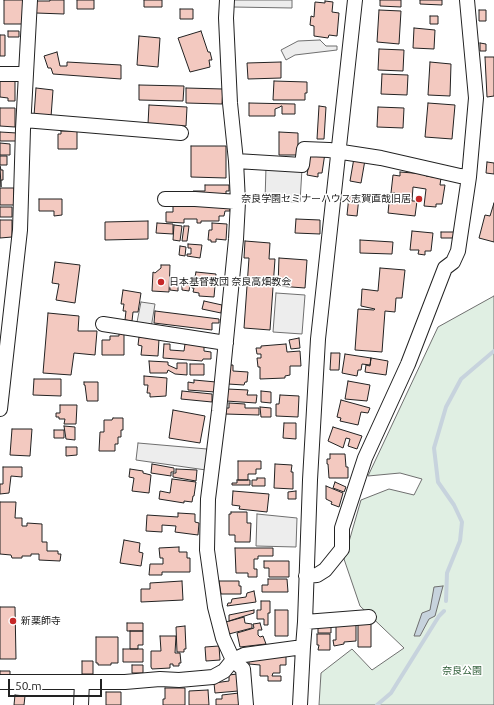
<!DOCTYPE html>
<meta charset="utf-8">
<style>
body{margin:0}
#map{position:relative;width:494px;height:705px;overflow:hidden;background:#fff;font-family:Ubuntu,sans-serif}
canvas{display:block}
.scale{position:absolute;left:8px;top:679px;width:94px;height:18px;box-sizing:border-box;border:2px solid #222;border-top:0;padding-left:5px;font-size:12px;line-height:14px;white-space:nowrap;color:#222;-webkit-text-stroke:3px #fff;paint-order:stroke}
</style>
<div id="map">
<canvas width="494" height="705"></canvas>
<div class="scale">50 m</div>
</div>
<script>
const ctx = document.querySelector('canvas').getContext('2d');
ctx.lineJoin = 'round';
function paint(path, color) { ctx.fillStyle = color; ctx.fill(path, 'evenodd'); }
const toPath = rows => new Path2D(rows.map(r => 'M' + r).join(''));
function trace(path, color, width, dash) { ctx.strokeStyle = color; ctx.lineWidth = width; ctx.lineCap = dash ? 'butt' : 'round'; ctx.setLineDash(dash || []); ctx.stroke(path); }
function label(font, color, halo, rows, align = 'center') {
  ctx.font = font + ' Ubuntu,"Noto Sans JP",sans-serif'; ctx.lineWidth = 3; ctx.setLineDash([]); ctx.textBaseline = 'middle'; ctx.strokeStyle = halo; ctx.fillStyle = color; for (const [text, x, y, turn = 0] of rows) {
    ctx.save(); ctx.translate(x, y); ctx.rotate((+turn || 0) * Math.PI / 180); ctx.textAlign = isNaN(turn) ? turn : align; if (halo) ctx.strokeText(text, 0, 0); ctx.fillText(text, 0, 0); ctx.restore();
  }
}
const green = toPath([
 [494,296,494,705,319,705,321,673,352,649,372,670,404,648,360,606,344,559,361,500,389,489,414,495,422,479,400,473,368,476,438,327,494,296]
]);
const parking = toPath([
 [233,0,292,0,292,8,233,7,233,0],
 [320,40,326,46,337,46,337,50,295,55,286,60,281,50,298,41,320,40],
 [266,167,302,169,300,202,265,201,266,167],
 [276,293,305,295,302,334,273,332,276,293],
 [141,302,155,304,151,328,136,327,141,302],
 [138,443,207,449,206,470,136,460,138,443],
 [257,514,297,518,296,547,256,546,257,514]
]);
const water = toPath([
 [443,586,435,616,429,619,420,636,414,636,422,613,430,610,434,587,443,586]
]);
const stream = toPath([
 [446,601,447,573,460,541,462,522,454,505,438,482,434,448,446,407,461,379,494,351],
 [377,705,391,693,439,616,444,611]
]);
const building = toPath([
 [4,0,23,0,23,24,4,24,4,0],
 [50,0,64,0,64,14,36,13,36,1,50,1,50,0],
 [77,0,94,0,94,9,77,9,77,0],
 [144,0,162,0,162,7,144,7,144,0],
 [380,0,401,0,401,7,380,6,380,0],
 [420,0,442,0,442,5,420,4,420,0],
 [325,1,333,2,332,12,339,13,337,36,329,35,328,38,314,36,314,26,310,25,311,16,314,17,315,2,325,3,325,1],
 [180,9,193,9,193,19,180,19,180,9],
 [379,10,401,11,399,44,377,42,379,10],
 [479,10,486,10,486,21,479,21,479,10],
 [430,16,438,16,438,24,430,24,430,16],
 [414,28,435,30,434,49,413,48,414,28],
 [8,31,19,31,19,37,8,37,8,31],
 [201,31,208,52,210,52,212,60,209,60,210,67,190,72,178,38,201,31],
 [0,35,5,35,5,56,0,56,0,35],
 [139,36,160,38,158,67,137,65,139,36],
 [480,43,486,44,486,51,480,51,480,43],
 [379,49,404,50,403,71,378,70,379,49],
 [57,52,60,66,67,66,67,62,121,65,121,79,53,74,51,68,48,68,44,56,57,52],
 [485,57,494,57,494,96,487,97,485,57],
 [281,62,281,78,248,79,247,63,281,62],
 [430,62,451,64,450,96,428,95,430,62],
 [382,74,408,75,407,95,381,94,382,74],
 [0,80,15,80,15,101,8,101,8,98,0,97,0,80],
 [274,81,307,82,307,93,305,93,305,100,273,100,274,81],
 [139,85,184,86,183,101,139,100,139,85],
 [36,88,53,90,51,117,34,116,36,88],
 [186,88,223,89,222,104,186,103,186,88],
 [249,103,295,104,295,114,282,114,282,106,281,106,280,107,275,109,275,116,249,116,249,103],
 [428,103,455,105,452,139,425,137,428,103],
 [149,105,187,107,186,126,148,124,149,105],
 [319,106,326,107,324,139,317,139,319,106],
 [378,107,404,108,403,128,377,127,378,107],
 [0,108,15,108,15,127,0,126,0,108],
 [61,131,77,131,77,149,58,149,58,134,61,134,61,131],
 [0,132,17,133,17,141,0,141,0,132],
 [279,132,298,133,298,155,279,155,279,132],
 [0,143,10,144,10,155,0,155,0,143],
 [191,146,226,146,226,178,191,177,191,146],
 [311,151,325,153,322,173,318,173,318,177,307,175,311,151],
 [0,156,7,156,7,165,0,165,0,156],
 [354,158,365,160,361,183,350,181,354,158],
 [487,162,494,163,494,174,486,173,487,162],
 [0,166,1,170,3,170,3,180,1,180,1,187,0,166],
 [400,172,426,174,426,176,441,178,440,185,445,185,442,204,436,204,436,207,424,206,426,189,413,187,412,201,417,201,415,216,388,213,389,203,393,204,395,193,391,193,393,175,400,176,400,172],
 [205,185,229,185,229,191,226,191,226,194,193,194,193,191,205,191,205,185],
 [0,188,14,188,14,205,0,205,0,188],
 [349,196,359,197,357,216,347,215,349,196],
 [39,199,62,199,62,215,54,216,54,211,39,211,39,199],
 [173,202,230,206,230,211,225,211,224,216,219,216,219,221,201,221,201,223,197,223,197,219,184,219,184,223,166,222,166,212,173,212,173,202],
 [494,203,494,242,479,238,485,215,490,216,494,203],
 [0,207,12,207,12,217,0,217,0,207],
 [296,219,320,220,320,234,295,233,296,219],
 [0,220,12,220,12,237,0,238,0,220],
 [148,221,148,239,105,240,105,222,148,221],
 [157,223,173,224,173,234,156,233,157,223],
 [212,223,227,224,226,240,216,239,216,242,211,242,211,240,208,240,209,230,212,230,212,223],
 [174,225,182,226,180,241,173,240,174,225],
 [184,226,189,226,187,241,182,241,184,226],
 [412,231,433,233,431,251,425,251,425,255,418,254,419,250,410,250,412,231],
 [441,232,455,232,455,238,441,238,441,232],
 [360,240,393,242,392,254,360,253,360,240],
 [245,241,270,243,269,259,275,259,270,330,244,328,249,258,244,258,245,241],
 [188,244,202,245,200,258,187,256,187,254,191,254,191,248,188,248,188,244],
 [180,246,186,247,185,256,179,255,180,246],
 [279,258,307,260,305,288,278,286,279,258],
 [55,262,80,265,75,303,56,300,59,284,52,283,55,262],
 [161,265,170,265,169,292,152,291,153,272,155,273,161,268,161,265],
 [380,268,405,270,402,298,396,298,395,312,385,311,382,352,355,350,358,309,374,310,375,309,361,306,362,289,378,291,380,268],
 [196,272,216,274,214,297,199,296,199,293,193,292,194,288,192,288,193,277,195,277,196,272],
 [170,282,178,283,178,291,170,290,170,282],
 [182,284,190,285,189,291,182,290,182,284],
 [123,290,141,293,138,312,133,312,132,321,125,320,126,311,123,311,124,304,121,304,123,290],
 [204,301,222,305,221,313,202,309,204,301],
 [155,311,219,319,219,323,212,323,212,330,154,323,155,311],
 [48,313,79,316,78,331,97,331,95,355,74,353,71,375,43,373,48,313],
 [119,333,124,334,124,355,102,355,102,340,110,340,110,336,119,336,119,333],
 [139,337,159,339,158,356,141,355,142,346,138,345,139,337],
 [299,338,300,348,291,349,289,340,299,338],
 [164,344,170,344,170,350,184,351,185,344,204,345,204,351,211,352,211,359,203,359,202,361,163,358,164,344],
 [286,344,287,352,300,351,301,366,290,366,290,375,285,376,285,378,260,379,260,367,258,367,257,358,261,358,261,354,257,354,256,348,261,348,261,346,286,344],
 [331,353,340,353,339,370,330,370,331,353],
 [345,354,371,358,370,365,362,364,361,370,358,370,357,376,342,373,345,354],
 [371,358,388,361,386,375,365,372,366,365,370,366,371,358],
 [149,361,168,362,168,365,177,369,177,363,187,363,187,375,175,374,168,370,167,373,150,373,149,361],
 [190,364,204,364,204,375,190,375,190,364],
 [229,365,233,365,233,371,248,372,247,382,245,382,244,385,228,384,229,365],
 [144,376,167,378,166,396,150,397,150,393,147,393,148,385,144,385,144,376],
 [34,379,61,379,61,396,33,395,34,379],
 [194,380,216,382,215,392,188,390,188,382,194,383,194,380],
 [348,381,370,385,367,401,345,399,348,381],
 [84,382,98,382,98,401,87,401,85,385,84,385,84,382],
 [227,389,248,390,247,395,257,395,256,403,226,401,227,389],
 [182,391,212,394,212,402,181,399,182,391],
 [261,391,271,392,271,403,261,402,261,391],
 [280,395,299,396,298,417,276,416,276,404,279,404,280,395],
 [341,400,370,408,368,413,361,412,358,425,340,421,341,418,337,417,341,400],
 [229,403,245,404,245,408,259,408,259,415,225,414,225,408,229,408,229,403],
 [60,405,77,405,76,424,64,424,65,419,59,419,59,417,56,417,56,413,60,413,60,405],
 [260,407,271,408,271,417,261,417,260,407],
 [173,410,205,416,200,443,169,438,173,410],
 [113,418,123,418,123,430,121,430,121,437,118,437,118,444,115,444,115,451,99,451,100,432,104,432,104,420,112,420,113,418],
 [284,423,296,423,296,439,283,438,284,423],
 [64,426,75,427,75,440,66,439,64,426],
 [333,427,362,436,357,449,348,446,350,439,346,438,343,448,328,441,333,427],
 [12,429,32,429,30,456,10,455,12,429],
 [54,430,64,430,64,438,54,438,54,430],
 [66,447,77,447,77,455,66,456,66,447],
 [330,454,345,454,346,467,348,467,348,478,329,478,328,464,327,464,327,459,330,459,330,454],
 [238,461,261,461,261,469,256,469,256,474,248,474,248,480,238,480,238,461],
 [152,464,174,468,174,472,171,472,171,476,151,473,152,464],
 [275,464,292,465,291,472,293,472,293,489,274,488,275,464],
 [3,467,22,467,22,477,11,476,9,493,0,494,0,484,3,484,3,467],
 [130,469,143,471,143,473,151,475,149,493,132,491,134,478,129,477,130,469],
 [176,469,197,470,196,481,173,477,173,473,176,473,176,469],
 [257,478,265,478,265,486,252,486,252,480,257,480,257,478],
 [172,479,196,482,194,496,193,496,192,502,184,501,184,503,159,499,160,491,170,493,172,479],
 [237,480,250,480,250,485,232,485,232,483,237,483,237,480],
 [335,482,346,487,344,492,333,488,335,482],
 [326,486,343,493,339,507,331,504,332,502,326,499,326,486],
 [233,491,269,494,267,512,239,509,240,506,232,505,233,491],
 [296,491,296,499,288,499,288,492,296,491],
 [0,502,16,502,15,518,22,518,22,526,27,526,27,523,42,524,42,542,47,542,47,551,58,551,58,554,61,554,60,561,39,560,39,554,31,554,31,556,22,556,22,558,12,558,11,555,0,554,0,502],
 [231,512,247,512,247,523,251,523,250,542,235,542,235,535,229,535,229,514,231,514,231,512],
 [178,513,195,514,195,522,199,523,198,535,175,532,176,526,162,525,162,532,146,531,147,515,178,517,178,513],
 [124,540,140,543,139,552,143,553,141,566,120,563,124,540],
 [179,547,179,552,187,552,187,558,190,558,190,572,162,572,162,575,149,575,150,564,163,564,163,558,160,558,159,548,179,547],
 [235,548,273,548,273,556,258,556,258,559,254,559,254,569,257,569,257,577,248,577,248,573,236,573,235,548],
 [264,561,289,561,289,577,269,577,269,568,264,568,264,561],
 [268,579,287,579,288,592,262,592,262,585,268,585,268,579],
 [182,581,183,600,141,602,141,589,150,589,150,583,182,581],
 [219,581,239,581,239,586,241,586,241,594,221,594,219,581],
 [254,591,256,602,227,606,228,603,231,603,232,599,246,597,247,593,254,591],
 [261,601,270,601,270,613,268,613,268,625,264,625,264,619,257,619,257,610,261,610,261,601],
 [0,607,15,607,16,659,0,659,0,607],
 [254,610,254,613,229,621,229,615,254,610],
 [275,610,288,610,288,636,275,636,275,610],
 [244,617,245,623,252,624,252,628,229,634,226,622,244,617],
 [358,622,371,622,371,647,358,647,358,622],
 [127,623,143,623,143,631,127,631,127,623],
 [260,623,262,630,258,630,258,635,260,637,263,636,266,644,240,647,237,633,254,628,253,624,260,623],
 [356,623,356,641,344,642,344,644,334,646,333,640,336,640,336,625,356,623],
 [185,626,186,649,184,649,184,652,177,652,176,627,185,626],
 [318,626,331,626,331,633,318,633,318,626],
 [130,631,143,631,143,645,138,645,138,649,130,649,130,631],
 [317,634,330,634,330,650,318,650,319,645,317,645,317,634],
 [160,636,176,636,175,653,180,653,181,663,179,663,179,666,173,666,173,664,170,664,170,668,152,669,151,667,151,651,161,651,160,636],
 [96,637,118,637,118,663,111,663,111,665,98,665,98,663,96,663,96,637],
 [219,646,220,660,206,661,205,647,219,646],
 [123,649,143,649,143,662,123,662,123,649],
 [286,656,286,665,280,665,280,673,273,673,272,676,281,676,281,681,268,681,268,676,260,676,260,665,249,664,249,657,286,656],
 [82,661,93,661,93,674,82,674,82,661],
 [132,665,143,665,143,673,132,673,132,665],
 [0,671,10,671,10,677,0,676,0,671],
 [237,674,238,691,215,693,214,683,229,681,229,675,237,674],
 [165,688,185,688,185,705,163,705,163,699,165,699,165,688],
 [208,690,209,705,189,705,189,691,208,690],
 [106,692,121,692,121,705,106,705,106,692],
 [239,693,240,705,216,705,216,699,222,699,222,695,239,693],
 [15,695,25,696,24,705,14,705,15,695]
]);
const minor = toPath([
 [227,0,226,18,230,103,236,161,238,202,236,239,219,411,208,499,207,550,215,607,223,638,233,660,243,669,246,705],
 [0,74,26,74],
 [24,120,181,133],
 [236,161,302,165,304,149,329,150,381,158,460,176,469,177],
 [165,199,195,199,238,202],
 [103,324,226,343],
 [0,409,20,230,23,129,30,0],
 [306,576,317,575,325,570,342,549,342,528,365,458,408,364,445,268,453,262,458,251,469,177,476,98,467,0],
 [305,622,369,617],
 [0,682,125,682,160,679,179,680,213,677,224,671,233,660,244,655,303,647],
 [81,705,82,682],
 [300,705,303,647,305,622,310,480,318,339,355,0]
]);
const markers = [
 [419,199,4,"#c62828"],
 [161,282,4,"#c62828"],
 [13,621,4,"#c62828"]
];
const poiNames = [
 ["奈良学園セミナーハウス志賀直哉旧居",411,199,"right"],
 ["日本基督教団 奈良高畑教会",169,282],
 ["新薬師寺",21,621]
];
const parkNames = [
 ["奈良公園",462,671]
];
paint(green, '#e0efe3');
trace(green, '#6f6f6f', 1);
paint(parking, '#ededed');
trace(parking, '#6f6f6f', 1);
paint(water, '#c7d3dd');
trace(water, '#6f6f6f', 1);
trace(stream, '#c7d3dd', 4);
paint(building, '#f3c9c0');
trace(building, '#222', 1);
trace(minor, '#222', 16);
trace(minor, '#fff', 14);
for (const [x, y, r, color] of markers) { const dot = new Path2D(); dot.arc(x, y, r, 0, 2 * Math.PI); ctx.fillStyle = color; ctx.fill(dot); trace(dot, '#fff', 1.5); }
label('10px', '#222', '#fff', poiNames, 'left');
label('10px', '#2f5e38', '#fff', parkNames);
</script>
